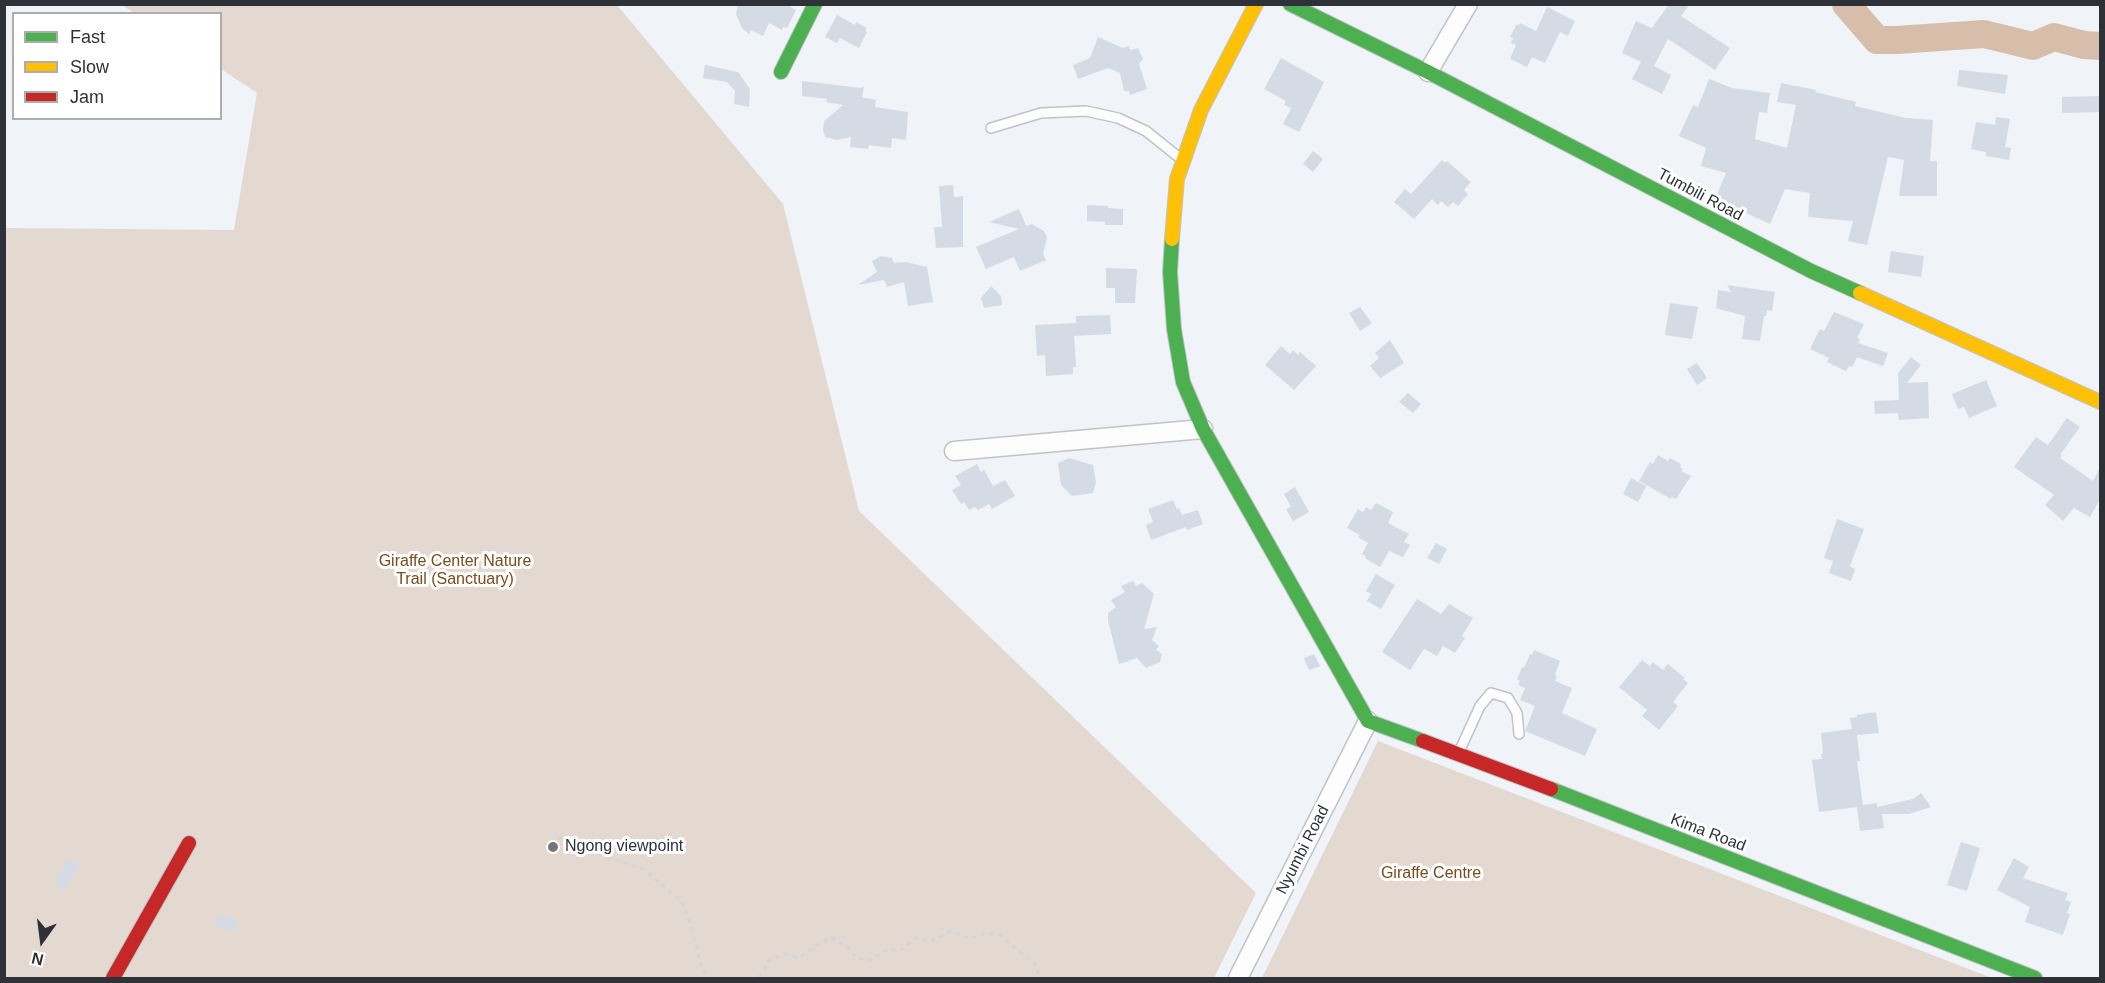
<!DOCTYPE html>
<style>
body{margin:0}
#map{position:relative;width:2105px;height:983px;overflow:hidden;background:#f0f3f8;font-family:Arial,sans-serif}
canvas{display:block}
.frame{position:absolute;inset:0;border:6px solid #2e3238;pointer-events:none}
.legend{position:absolute;left:12px;top:12px;width:210px;height:108px;box-sizing:border-box;background:#fff;border:2px solid #abadaf;margin:0;padding:8px 10px;list-style:none;font-size:18px;color:#2e3238}
.legend li{display:flex;align-items:center;gap:12px;height:30px}
.legend b{width:30px;border:2px solid #abadaf}
.north{position:absolute;left:12px;top:911px;width:60px;height:60px;-webkit-text-stroke:4px #fff;paint-order:stroke;rotate:194deg;font-size:16px;font-weight:700;line-height:24px;text-align:center;color:#2e3238}
.north::after{content:'';display:block;margin:auto;width:21px;height:27px;background:#2e3238;clip-path:polygon(50% 0,100% 100%,50% 72%,0 100%)}
</style>
<div id="map">
<canvas width="2105" height="983"></canvas>
<div class="frame"></div>
<ul class="legend">
<li><b style="height:8px;background:#4caf50"></b>Fast</li>
<li><b style="height:8px;background:#ffc107"></b>Slow</li>
<li><b style="height:8px;background:#c62828"></b>Jam</li>
</ul>
<div class="north">N</div>
</div>
<script>
const ctx = document.querySelector('canvas').getContext('2d');
ctx.lineJoin = 'round';
function paint(path, color) { ctx.fillStyle = color; ctx.fill(path, 'evenodd'); }
const toPath = rows => new Path2D(rows.map(r => 'M' + r).join(''));
function trace(path, color, width, dash) { ctx.strokeStyle = color; ctx.lineWidth = width; ctx.lineCap = dash ? 'butt' : 'round'; ctx.setLineDash(dash || []); ctx.stroke(path); }
function label(font, color, halo, rows, align = 'center') {
  ctx.font = font + ' Arial,sans-serif'; ctx.lineWidth = 6; ctx.setLineDash([]); ctx.textBaseline = 'middle'; ctx.strokeStyle = halo; ctx.fillStyle = color; for (const [text, x, y, turn = 0] of rows) {
    ctx.save(); ctx.translate(x, y); ctx.rotate((+turn || 0) * Math.PI / 180); ctx.textAlign = isNaN(turn) ? turn : align; if (halo) ctx.strokeText(text, 0, 0); ctx.fillText(text, 0, 0); ctx.restore();
  }
}
const green = toPath([
 [121,5,617,5,783,204,859,511,1256,893,1214,978,5,978,5,228,234,230,257,93,221,69,220,14,135,13],
 [1378,741,1992,978,1262,978]
]);
const river = toPath([
 [1846,4,1877,40,1897,40,1984,34,2033,46,2054,37,2084,45,2100,46]
]);
const building = toPath([
 [738,4,786,4,796,10,787,28,783,27,782,30,769,23,763,36,751,30,749,34,742,28,736,14],
 [1669,4,1690,4,1681,16,1730,48,1715,70,1668,39,1654,66,1671,75,1662,94,1632,79,1641,62,1622,53,1636,21,1652,28],
 [1547,7,1575,21,1568,36,1560,32,1545,63,1532,57,1527,67,1510,59,1516,45,1511,43,1513,38,1510,37,1517,24,1519,26,1520,23,1536,31],
 [837,15,855,25,856,22,867,28,865,31,867,32,859,48,840,38,837,43,825,37],
 [1098,37,1123,48,1129,46,1130,50,1138,48,1143,59,1139,64,1147,89,1130,95,1129,91,1124,91,1120,73,1108,68,1078,79,1073,65,1090,58],
 [1281,58,1324,82,1299,132,1283,124,1291,108,1284,105,1286,101,1264,89],
 [705,65,738,72,750,89,749,107,734,104,735,91,727,82,703,78],
 [1959,70,2008,75,2005,94,1957,86],
 [1709,79,1732,88,1770,93,1767,113,1759,112,1755,139,1787,148,1796,105,1777,102,1781,83,1816,90,1815,92,1856,102,1855,106,1906,118,1933,120,1930,161,1937,161,1937,196,1899,196,1904,160,1888,157,1867,245,1848,241,1853,221,1808,217,1810,193,1785,189,1770,224,1715,199,1726,173,1701,166,1706,148,1679,136,1693,105,1698,107],
 [802,81,861,88,864,86,862,97,876,100,875,107,908,112,906,140,892,138,891,148,869,145,868,149,850,147,851,137,837,140,825,137,823,130,824,121,843,105,826,102,827,99,802,96],
 [2100,96,2100,112,2062,113,2062,97],
 [1996,117,2010,119,2005,147,2011,148,2009,160,1986,156,1986,152,1971,149,1976,122,1995,125],
 [1313,151,1323,159,1313,172,1303,164],
 [1442,160,1445,163,1447,161,1471,182,1464,190,1468,194,1458,206,1453,202,1448,207,1441,201,1438,205,1432,199,1414,219,1394,202,1405,189,1411,194],
 [953,185,954,197,963,196,963,247,936,248,934,227,942,227,939,186],
 [1087,205,1108,206,1108,208,1123,209,1123,225,1105,225,1105,222,1087,221],
 [1019,209,1026,226,1032,224,1044,231,1047,238,1043,254,1046,260,1020,271,1014,257,986,269,976,247,1019,229,989,222],
 [1891,251,1924,256,1921,277,1888,272],
 [881,256,892,258,894,263,906,262,927,267,933,302,908,306,904,282,887,287,884,280,858,285,877,272,872,261],
 [1106,268,1137,269,1135,303,1115,303,1115,288,1106,288],
 [1727,285,1775,292,1772,311,1767,310,1766,316,1764,316,1760,341,1742,339,1745,316,1716,308,1718,290,1731,292],
 [991,286,1001,296,1002,305,984,308,981,298],
 [1670,303,1698,307,1692,339,1665,335],
 [1360,307,1372,323,1360,331,1349,313],
 [1834,312,1864,324,1857,338,1860,339,1858,343,1888,353,1883,366,1857,357,1852,367,1849,366,1846,371,1827,362,1829,358,1810,349,1820,329,1824,331],
 [1110,315,1111,334,1074,336,1076,367,1073,367,1073,374,1046,376,1045,355,1037,356,1035,325,1076,323,1076,316],
 [1390,340,1404,363,1380,378,1370,366,1379,358,1375,353],
 [1281,346,1290,354,1293,350,1298,355,1300,352,1316,366,1294,390,1265,365],
 [1911,357,1921,365,1907,383,1928,382,1929,418,1899,420,1898,413,1875,414,1874,401,1899,400,1898,373],
 [1697,363,1707,378,1697,385,1687,369],
 [1986,380,1997,406,1969,418,1964,407,1958,409,1952,394],
 [1408,393,1421,404,1413,413,1399,402],
 [2067,418,2080,427,2060,455,2062,456,2060,458,2093,481,2100,468,2100,499,2090,517,2074,508,2063,521,2045,505,2054,495,2014,467,2036,437,2048,445],
 [1658,455,1668,461,1670,458,1681,464,1680,467,1683,469,1681,471,1691,476,1676,499,1672,497,1671,499,1639,481,1650,462,1653,464],
 [1069,458,1093,465,1096,482,1093,493,1072,496,1061,485,1058,463],
 [977,464,981,472,984,470,993,486,1005,480,1015,496,992,509,989,504,978,510,975,507,969,510,964,502,961,504,952,490,961,485,955,476],
 [1631,478,1646,486,1638,502,1623,494],
 [1295,487,1309,512,1293,521,1286,509,1291,507,1284,494],
 [1173,500,1177,509,1179,508,1182,515,1198,510,1203,524,1187,530,1186,527,1151,540,1146,525,1153,522,1148,509],
 [1376,503,1393,512,1388,523,1409,534,1404,542,1410,545,1403,557,1389,551,1380,567,1365,558,1366,556,1362,554,1368,543,1358,537,1360,535,1347,528,1358,509,1363,512,1366,507,1371,510],
 [1837,519,1864,529,1850,566,1855,569,1851,581,1829,573,1833,561,1824,558],
 [1436,543,1447,549,1439,564,1427,558],
 [1376,574,1395,585,1381,609,1367,601,1371,594,1366,591],
 [1133,581,1136,586,1142,583,1154,594,1144,629,1157,627,1152,640,1159,646,1156,650,1162,654,1160,662,1146,668,1137,658,1119,664,1108,621,1108,613,1116,607,1111,600,1125,592,1121,586],
 [1417,599,1441,614,1449,604,1473,618,1462,636,1465,638,1455,653,1443,646,1437,656,1424,649,1410,670,1382,652],
 [1534,650,1560,661,1555,675,1557,676,1555,681,1572,688,1562,713,1597,729,1585,756,1525,731,1535,706,1520,700,1525,688,1518,685,1520,681,1517,680,1522,667,1524,668,1530,654,1532,655],
 [1314,654,1320,666,1309,670,1304,658],
 [1642,660,1650,666,1653,662,1663,670,1668,664,1685,678,1683,679,1688,683,1673,702,1678,706,1659,730,1642,716,1647,710,1619,687],
 [1876,712,1879,733,1857,735,1860,761,1857,761,1863,805,1877,803,1877,807,1913,799,1921,793,1931,807,1909,814,1882,814,1884,828,1860,831,1857,807,1819,812,1812,760,1822,759,1821,754,1823,754,1821,733,1852,729,1850,718,1857,717,1857,715],
 [1961,842,1980,848,1967,891,1947,885],
 [68,858,80,864,63,892,53,879,59,875],
 [2014,858,2029,867,2023,878,2068,893,2065,900,2071,902,2067,913,2070,914,2063,935,2025,922,2030,907,1997,890],
 [218,914,237,919,234,932,215,927]
]);
const path = toPath([
 [557,838,576,840,593,852,643,869,681,901,691,924,702,969,710,978],
 [759,978,770,960,785,954,797,958,831,937,848,947,856,957,869,961,888,949,900,951,916,938,931,941,951,931,970,939,983,934,998,934,1037,966,1038,978]
]);
const lane = toPath([
 [991,128,1041,113,1086,111,1118,118,1146,131,1181,159],
 [1459,752,1480,706,1491,693,1508,698,1517,713,1519,734]
]);
const street = toPath([
 [1428,72,1468,4],
 [954,451,1203,429],
 [1238,978,1368,721]
]);
const fast = toPath([
 [1290,4,1428,72,1811,271,1860,293],
 [781,72,815,4],
 [1172,239,1170,272,1174,329,1183,382,1203,429,1368,721,1423,741],
 [1551,789,2035,978]
]);
const slow = toPath([
 [1172,239,1177,179,1201,110,1256,4],
 [1860,293,2100,402]
]);
const jam = toPath([
 [1423,741,1551,789],
 [113,978,189,843]
]);
const markers = [
 [553,847,6,"#72767b"]
];
const streetNames = [
 ["Tumbili Road",1700,195,28],
 ["Kima Road",1708,833,21],
 ["Nyumbi Road",1303,850,-63]
];
const parkNames = [
 ["Giraffe Center Nature",455,562],
 ["Trail (Sanctuary)",455,580],
 ["Giraffe Centre",1431,874]
];
const poiNames = [
 ["Ngong viewpoint",565,847]
];
paint(green, '#e4d9d0');
trace(river, '#d6beaa', 28);
paint(building, '#d5dbe4');
trace(lane, '#c0c3c8', 12);
trace(street, '#c0c3c8', 21);
trace(fast, '#c0c3c8', 16);
trace(slow, '#c0c3c8', 16);
trace(jam, '#c0c3c8', 16);
trace(path, '#d5d5d7', 3, [4.5, 4.5]);
trace(lane, '#fdfdfe', 9);
trace(street, '#fdfdfe', 18);
trace(fast, '#4caf50', 14);
trace(slow, '#ffc107', 14);
trace(jam, '#c62828', 14);
for (const [x, y, r, color] of markers) { const dot = new Path2D(); dot.arc(x, y, r, 0, 2 * Math.PI); ctx.fillStyle = color; ctx.fill(dot); trace(dot, '#fff', 2); }
label('16px', '#2e3238', '#fff', streetNames);
label('16px', '#7a4b1b', '#fff', parkNames);
label('16px', '#2e3238', '#fff', poiNames, 'left');
</script>
